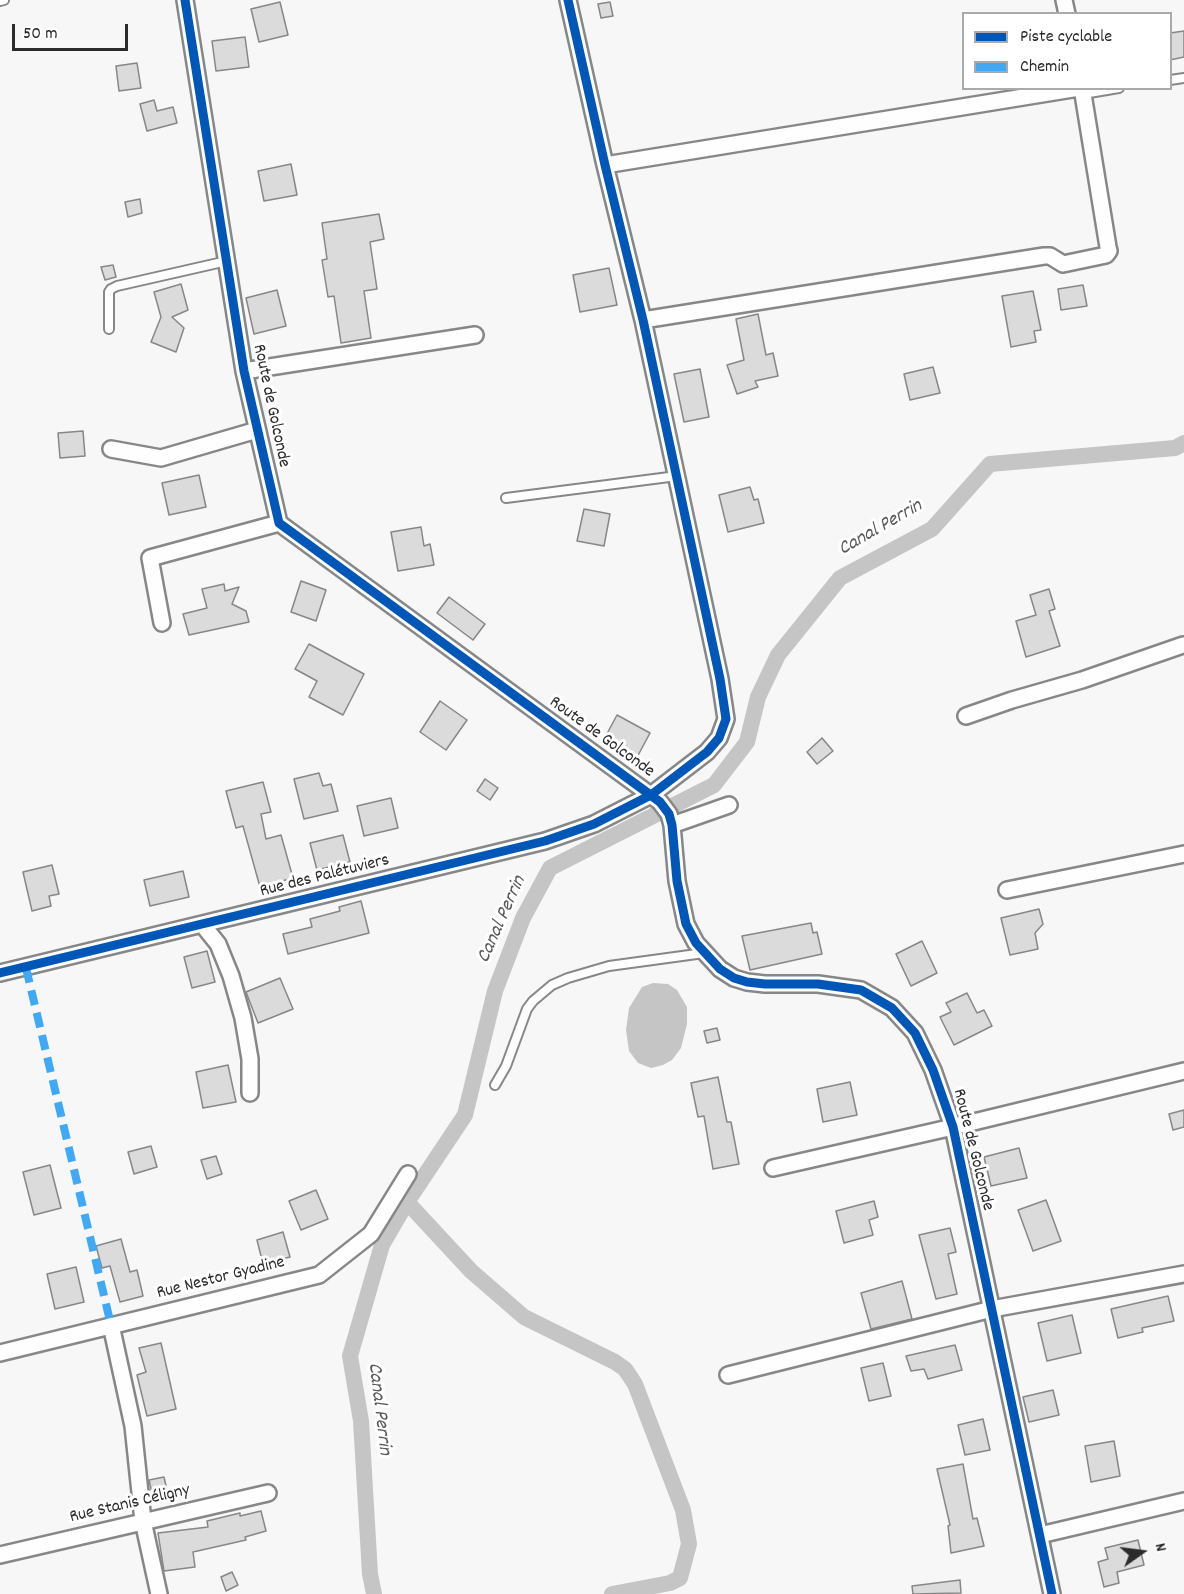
<!DOCTYPE html>
<meta charset="utf-8">
<style>
body{margin:0}
#map{position:relative;width:1184px;height:1594px;overflow:hidden;background:#f7f7f7;font-family:Dekko,sans-serif}
canvas{display:block}
.legend{position:absolute;left:962px;top:12px;width:210px;height:78px;box-sizing:border-box;background:#fff;border:2px solid #aaa;margin:0;padding:8px 10px;list-style:none;font-size:18px;color:#2b2b2b}
.legend li{display:flex;align-items:center;gap:12px;height:30px}
.legend b{width:30px;border:2px solid #aaa}
.north{position:absolute;left:1112px;top:1522px;width:60px;height:60px;-webkit-text-stroke:4px #fff;paint-order:stroke;rotate:76deg;font-size:16px;font-weight:700;line-height:24px;text-align:center;color:#2b2b2b}
.north::after{content:'';display:block;margin:auto;width:21px;height:27px;background:#2b2b2b;clip-path:polygon(50% 0,100% 100%,50% 72%,0 100%)}
.scale{position:absolute;left:12px;top:24px;width:116px;height:27px;box-sizing:border-box;border:3px solid #2b2b2b;border-top:0;padding-left:8px;font-size:18px;line-height:21px;white-space:nowrap;color:#2b2b2b;-webkit-text-stroke:4px #fff;paint-order:stroke}
</style>
<div id="map">
<canvas width="1184" height="1594"></canvas>
<ul class="legend">
<li><b style="height:8px;background:#0057b8"></b>Piste cyclable</li>
<li><b style="height:8px;background:#3fa9f5"></b>Chemin</li>
</ul>
<div class="north">N</div>
<div class="scale">50 m</div>
</div>
<script>
const ctx = document.querySelector('canvas').getContext('2d');
ctx.lineJoin = 'round';
function paint(path, color) { ctx.fillStyle = color; ctx.fill(path, 'evenodd'); }
const toPath = rows => new Path2D(rows.map(r => 'M' + r).join(''));
function trace(path, color, width, dash) { ctx.strokeStyle = color; ctx.lineWidth = width; ctx.lineCap = dash ? 'butt' : 'round'; ctx.setLineDash(dash || []); ctx.stroke(path); }
function label(font, color, halo, rows, align = 'center') {
  ctx.font = font + ' Dekko,sans-serif'; ctx.lineWidth = 6; ctx.setLineDash([]); ctx.textBaseline = 'middle'; ctx.strokeStyle = halo; ctx.fillStyle = color; for (const [text, x, y, turn = 0] of rows) {
    ctx.save(); ctx.translate(x, y); ctx.rotate((+turn || 0) * Math.PI / 180); ctx.textAlign = isNaN(turn) ? turn : align; if (halo) ctx.strokeText(text, 0, 0); ctx.fillText(text, 0, 0); ctx.restore();
  }
}
const water = toPath([
 [653,983,668,984,677,990,687,1007,687,1024,681,1048,672,1060,663,1065,651,1068,638,1063,629,1051,626,1030,629,1008,642,987]
]);
const canal = toPath([
 [407,1202,471,1271,524,1317,615,1362,625,1369,635,1384,683,1510,689,1544,680,1578,670,1583,612,1594],
 [374,1594,370,1574,361,1421,350,1356,382,1245,407,1202,465,1115,495,991,523,918,550,868,714,785,747,742,758,697,778,655,840,578,932,529,990,464,1175,448,1184,443]
]);
const building = toPath([
 [280,2,288,35,259,42,251,9,280,2],
 [610,2,613,16,601,18,598,4,610,2],
 [1184,31,1184,57,1170,60,1170,33,1184,31],
 [245,37,249,67,216,71,212,41,245,37],
 [137,63,141,88,119,91,116,66,137,63],
 [154,100,157,111,173,107,177,123,147,131,140,104,154,100],
 [291,164,297,195,264,201,258,171,291,164],
 [140,199,142,213,128,217,125,202,140,199],
 [379,214,384,239,370,242,377,289,364,291,371,338,341,343,334,296,328,297,322,260,327,259,322,223,379,214],
 [113,265,116,277,105,280,101,267,113,265],
 [609,268,617,305,580,312,573,275,609,268],
 [181,284,188,310,172,317,184,328,176,352,151,342,161,317,154,292,181,284],
 [1083,285,1087,306,1061,310,1058,289,1083,285],
 [277,290,286,326,254,334,246,298,277,290],
 [1033,291,1041,330,1034,331,1036,342,1011,347,1002,296,1033,291],
 [758,314,766,355,773,353,778,376,755,381,758,387,737,394,727,365,744,360,736,319,758,314],
 [933,367,940,393,910,400,904,374,933,367],
 [700,369,709,417,684,422,674,374,700,369],
 [83,431,85,456,60,458,58,433,83,431],
 [199,475,206,507,169,515,162,483,199,475],
 [750,487,754,500,758,499,764,523,728,532,719,495,750,487],
 [584,509,610,514,604,546,577,541,584,509],
 [421,527,424,546,430,544,434,565,398,571,391,532,421,527],
 [301,581,326,590,316,621,291,612,301,581],
 [224,584,225,591,239,587,232,604,246,611,249,622,189,635,183,614,207,608,202,589,224,584],
 [1049,589,1055,609,1049,611,1060,646,1026,657,1016,621,1036,615,1030,595,1049,589],
 [449,597,485,624,473,640,437,613,449,597],
 [309,644,364,674,343,715,309,697,317,681,295,669,309,644],
 [440,701,467,720,446,750,420,732,440,701],
 [617,715,650,733,635,761,602,743,617,715],
 [822,738,833,751,817,764,807,752,822,738],
 [319,773,323,786,331,784,338,811,304,819,294,779,319,773],
 [485,779,498,788,490,800,477,791,485,779],
 [263,782,271,812,261,814,266,839,281,835,293,878,260,887,243,826,236,828,226,791,263,782],
 [391,798,398,828,364,836,357,806,391,798],
 [343,835,350,862,317,870,310,843,343,835],
 [52,865,59,894,49,896,51,906,32,911,23,872,52,865],
 [183,871,189,897,150,906,144,880,183,871],
 [361,901,369,933,288,954,283,934,312,927,310,919,340,911,339,907,361,901],
 [1039,909,1043,924,1035,933,1038,949,1010,955,1001,918,1039,909],
 [811,923,813,933,817,932,822,954,750,970,742,936,811,923],
 [922,941,937,973,911,986,896,954,922,941],
 [207,951,215,982,192,988,184,957,207,951],
 [280,978,293,1009,258,1023,246,992,280,978],
 [967,993,977,1013,984,1010,992,1026,954,1045,940,1017,951,1012,946,1003,967,993],
 [717,1028,720,1040,707,1043,704,1031,717,1028],
 [228,1065,236,1102,203,1108,196,1072,228,1065],
 [718,1077,727,1122,731,1122,739,1164,713,1169,704,1116,698,1117,691,1083,718,1077],
 [850,1082,857,1115,823,1122,817,1089,850,1082],
 [1184,1110,1184,1127,1173,1130,1169,1114,1184,1110],
 [151,1146,157,1167,134,1174,128,1152,151,1146],
 [1019,1148,1027,1178,991,1186,984,1157,1019,1148],
 [216,1156,222,1174,207,1179,201,1160,216,1156],
 [50,1165,61,1208,34,1215,23,1172,50,1165],
 [316,1190,328,1219,301,1230,289,1201,316,1190],
 [1046,1200,1061,1241,1033,1251,1018,1210,1046,1200],
 [874,1201,878,1217,869,1220,873,1235,844,1243,836,1211,874,1201],
 [950,1228,956,1252,948,1254,957,1294,936,1299,919,1235,950,1228],
 [283,1232,290,1257,263,1264,257,1240,283,1232],
 [121,1239,130,1272,137,1270,143,1296,120,1302,110,1266,102,1268,96,1246,121,1239],
 [76,1267,84,1302,55,1309,47,1274,76,1267],
 [902,1281,912,1319,871,1329,861,1293,902,1281],
 [1168,1296,1174,1321,1142,1328,1143,1332,1118,1338,1111,1309,1168,1296],
 [1072,1315,1081,1353,1047,1361,1038,1323,1072,1315],
 [161,1343,176,1409,147,1416,137,1375,146,1372,139,1348,161,1343],
 [955,1345,962,1370,928,1379,924,1369,911,1371,906,1356,955,1345],
 [883,1363,891,1396,869,1401,861,1368,883,1363],
 [1053,1390,1059,1415,1029,1422,1023,1397,1053,1390],
 [983,1419,990,1450,965,1455,958,1425,983,1419],
 [1114,1441,1120,1476,1091,1482,1085,1446,1114,1441],
 [963,1464,973,1519,977,1518,984,1546,951,1553,948,1526,950,1525,937,1469,963,1464],
 [164,1477,169,1499,154,1503,149,1480,164,1477],
 [261,1511,266,1531,245,1537,246,1540,193,1552,195,1567,164,1571,158,1533,208,1527,207,1521,240,1513,240,1516,261,1511],
 [1138,1540,1144,1565,1117,1572,1119,1583,1104,1587,1098,1562,1108,1559,1105,1548,1138,1540],
 [232,1572,238,1585,226,1591,221,1577,232,1572],
 [960,1580,961,1593,913,1594,912,1586,960,1580]
]);
const service = toPath([
 [0,1,4,0],
 [1170,80,1184,78],
 [1083,94,1119,88],
 [109,329,109,292,111,289,117,286,227,261],
 [506,498,677,476],
 [495,1085,506,1066,527,1009,533,1001,552,985,568,978,609,966,704,953]
]);
const minor = toPath([
 [185,0,244,371,279,523,660,802,669,814,672,825,677,881,686,924,696,943,720,969,734,978,747,982,765,984,818,984,861,990,892,1008,915,1033,933,1070,953,1127,1052,1594],
 [1064,0,1067,14],
 [605,165,1079,88],
 [643,320,1044,256,1050,256,1063,264,1106,255,1109,251,1108,247,1082,88],
 [244,371,475,335],
 [111,449,161,458,257,430],
 [162,623,150,558,279,523],
 [966,716,1012,700,1082,680,1183,645],
 [672,825,729,805],
 [1007,890,1184,854],
 [202,924,218,944,231,976,243,1018,250,1059,250,1093],
 [0,973,545,841,594,824,651,795,707,752,719,738,726,719,720,679,643,320,605,165,568,0],
 [773,1168,953,1127,1184,1071],
 [111,1325,133,1426,143,1521,159,1594],
 [0,1353,319,1275,371,1234,408,1174],
 [728,1375,992,1309,1184,1274],
 [1040,1535,1184,1501],
 [0,1555,268,1493]
]);
const quiet = toPath([
 [26,968,111,1325]
]);
const cycleway = toPath([
 [185,0,244,371,279,523,660,802,669,814,672,825,677,881,686,924,696,943,720,969,734,978,747,982,765,984,818,984,861,990,892,1008,915,1033,933,1070,953,1127,1052,1594],
 [0,973,545,841,594,824,651,795,707,752,719,738,726,719,720,679,643,320,605,165,568,0]
]);
const streetNames = [
 ["Route de Golconde",270,406,78],
 ["Route de Golconde",601,738,36],
 ["Rue des Palétuviers",325,877,-14],
 ["Route de Golconde",972,1150,76],
 ["Rue Nestor Gyadine",221,1279,-14],
 ["Rue Stanis Céligny",130,1505,-13]
];
const waterNames = [
 ["Canal Perrin",881,529,-30],
 ["Canal Perrin",503,920,-66],
 ["Canal Perrin",378,1409,83]
];
paint(water, '#c5c5c5');
trace(canal, '#c5c5c5', 16);
paint(building, '#dbdbdb');
trace(building, '#878787', 1.5);
trace(service, '#878787', 12);
trace(minor, '#878787', 20);
trace(service, '#fefefe', 8);
trace(minor, '#fefefe', 15);
trace(quiet, '#3fa9f5', 8, [15, 8]);
trace(cycleway, '#0057b8', 9);
label('18px', '#2b2b2b', '#fff', streetNames);
label('italic 20px', '#5a5a5a', '#fff', waterNames);
</script>
